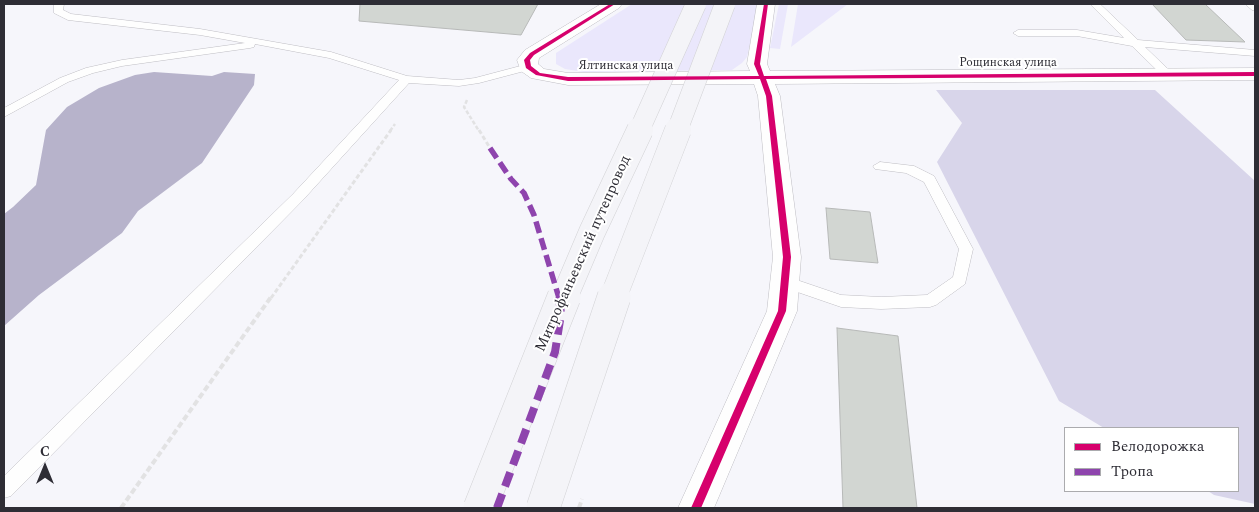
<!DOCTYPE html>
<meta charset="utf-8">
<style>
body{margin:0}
#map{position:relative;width:1259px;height:512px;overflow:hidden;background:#f6f6fb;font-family:Spectral,serif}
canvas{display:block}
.frame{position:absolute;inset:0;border:5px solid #2e2d35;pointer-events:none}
.legend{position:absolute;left:1064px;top:427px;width:175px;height:65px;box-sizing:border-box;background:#fff;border:1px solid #ababae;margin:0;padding:6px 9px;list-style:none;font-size:15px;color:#2e2d35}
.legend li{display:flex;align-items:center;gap:10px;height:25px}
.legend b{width:25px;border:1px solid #ababae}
.north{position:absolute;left:20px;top:442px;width:50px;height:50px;-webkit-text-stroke:4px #fff;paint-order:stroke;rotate:0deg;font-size:14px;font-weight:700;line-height:20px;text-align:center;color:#2e2d35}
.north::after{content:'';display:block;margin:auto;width:18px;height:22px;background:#2e2d35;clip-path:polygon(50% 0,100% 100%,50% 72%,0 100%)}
</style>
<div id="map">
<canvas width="1259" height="512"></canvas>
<div class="frame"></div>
<ul class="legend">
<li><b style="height:6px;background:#d6006c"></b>Велодорожка</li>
<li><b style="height:6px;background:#8e44ad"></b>Тропа</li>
</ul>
<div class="north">С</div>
</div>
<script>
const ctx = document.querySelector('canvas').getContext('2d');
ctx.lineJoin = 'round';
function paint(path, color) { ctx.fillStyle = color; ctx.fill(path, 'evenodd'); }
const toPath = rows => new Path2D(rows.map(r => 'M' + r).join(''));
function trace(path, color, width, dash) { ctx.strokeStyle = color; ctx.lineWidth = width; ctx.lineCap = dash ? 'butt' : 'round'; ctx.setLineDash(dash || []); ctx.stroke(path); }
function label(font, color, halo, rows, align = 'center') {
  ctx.font = font + ' Spectral,serif'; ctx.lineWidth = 4; ctx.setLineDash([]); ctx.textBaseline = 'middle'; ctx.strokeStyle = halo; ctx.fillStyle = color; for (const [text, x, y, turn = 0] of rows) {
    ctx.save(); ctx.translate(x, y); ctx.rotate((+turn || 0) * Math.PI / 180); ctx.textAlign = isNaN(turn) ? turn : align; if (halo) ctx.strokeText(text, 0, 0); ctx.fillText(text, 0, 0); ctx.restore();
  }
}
const green = toPath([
 [632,4,759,4,747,57,742,63,732,70,584,72,565,69,556,64,556,53],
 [779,4,788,4,780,49,770,48],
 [798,4,848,4,791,47]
]);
const forest = toPath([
 [936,90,1155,90,1255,181,1255,504,1214,495,1208,491,1238,491,1238,428,1104,428,1059,401,937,162,962,123]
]);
const water = toPath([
 [154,72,212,76,224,72,255,74,254,85,202,163,138,211,122,233,39,295,4,326,4,214,13,207,36,185,46,130,67,107,99,88,135,75]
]);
const building = toPath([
 [360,4,538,4,521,35,359,21,360,4],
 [1152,4,1205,4,1245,42,1186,40,1152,4],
 [826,208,870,212,878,263,830,259,826,208],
 [837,328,898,336,917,508,843,508,837,328]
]);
const pathFar2 = toPath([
 [467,100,464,107,479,131],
 [390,131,395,124]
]);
const pathFar1 = toPath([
 [479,130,490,148],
 [271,298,391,130]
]);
const path = toPath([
 [121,508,271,297]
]);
const service = toPath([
 [54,4,64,4,63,10,71,14,200,29,331,52,407,76,459,80,475,78,528,64,534,67,532,69,479,83,459,86,409,83,303,200,11,496,4,498,4,476,293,194,399,80,329,58,255,44,254,47,250,48,122,66,93,73,68,82,4,117,4,108,60,78,86,68,122,60,245,43,200,35,68,20,54,13,54,4],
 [1090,4,1100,4,1138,40,1255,50,1255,56,1145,47,1172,73,1174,75,1168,78,1164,77,1132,46,1077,36,1018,36,1013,33,1018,30,1077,30,1124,38,1090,4],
 [1245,4,1255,4,1255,11,1252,10,1245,4],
 [880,162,914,166,934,176,973,249,965,284,936,305,930,307,881,309,841,307,780,286,777,282,780,278,785,276,841,295,881,297,927,295,953,277,959,249,924,182,906,173,875,169,873,166,880,162]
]);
const minor = toPath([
 [601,4,622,4,619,8,539,58,538,64,544,69,568,73,750,71,747,64,757,4,775,4,767,64,770,71,1255,68,1255,80,775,84,780,96,801,257,797,311,714,508,678,508,767,311,773,257,758,96,754,84,568,85,531,78,521,71,517,60,525,50,601,4]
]);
const pathBridge = toPath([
 [579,508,582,499]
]);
const primaryBridgeFar2 = toPath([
 [639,131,696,4],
 [677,131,725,4]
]);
const primaryBridgeFar1 = toPath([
 [564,298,592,232,640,130],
 [613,298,678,130]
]);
const primaryBridge = toPath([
 [480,508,564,297],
 [543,508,614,297]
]);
const quietFar1 = toPath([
 [490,148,511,179,524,193,534,215,559,298]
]);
const quiet = toPath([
 [497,508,555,352,561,314,559,297]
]);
const cycleway = toPath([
 [610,4,615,4,534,55,530,60,531,66,540,73,568,77,759,76,754,64,764,4,768,4,760,64,764,76,1255,72,1255,76,766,79,772,96,791,257,786,311,701,508,691,508,778,311,783,257,766,96,760,79,568,81,536,75,526,68,524,60,530,53,610,4]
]);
const farStreetnames = [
 ["Рощинская улица",1008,64],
 ["Ялтинская улица",626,67]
];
const streetNames = [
 ["Митрофаньевский путепровод",584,254,-66]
];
paint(green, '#eae7fc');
paint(forest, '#d8d5ea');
paint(water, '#b7b3cb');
paint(building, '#d2d6d2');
trace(building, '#b7b9b8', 1);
trace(service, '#bebdc3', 1);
trace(minor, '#bebdc3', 1);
trace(pathFar2, '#e2e2e3', 2.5, [4, 2]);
trace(pathFar1, '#e2e2e3', 3, [4.5, 2.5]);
trace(path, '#e2e2e3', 4, [6, 3]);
paint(service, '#fefefe');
paint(minor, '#fefefe');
trace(primaryBridgeFar2, '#d2d2d5', 21, []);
trace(primaryBridgeFar1, '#d2d2d5', 27, []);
trace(primaryBridge, '#d2d2d5', 34, []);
trace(pathBridge, '#e2e2e3', 4, [6, 3]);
trace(primaryBridgeFar2, '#f4f4f8', 20);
trace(primaryBridgeFar1, '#f4f4f8', 26);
trace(primaryBridge, '#f4f4f8', 33);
trace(quietFar1, '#8e44ad', 5.5, [12, 5.5]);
trace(quiet, '#8e44ad', 8, [15, 8]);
paint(cycleway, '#d6006c');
label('12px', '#2e2d35', '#fff', farStreetnames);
label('15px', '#2e2d35', '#fff', streetNames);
</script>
